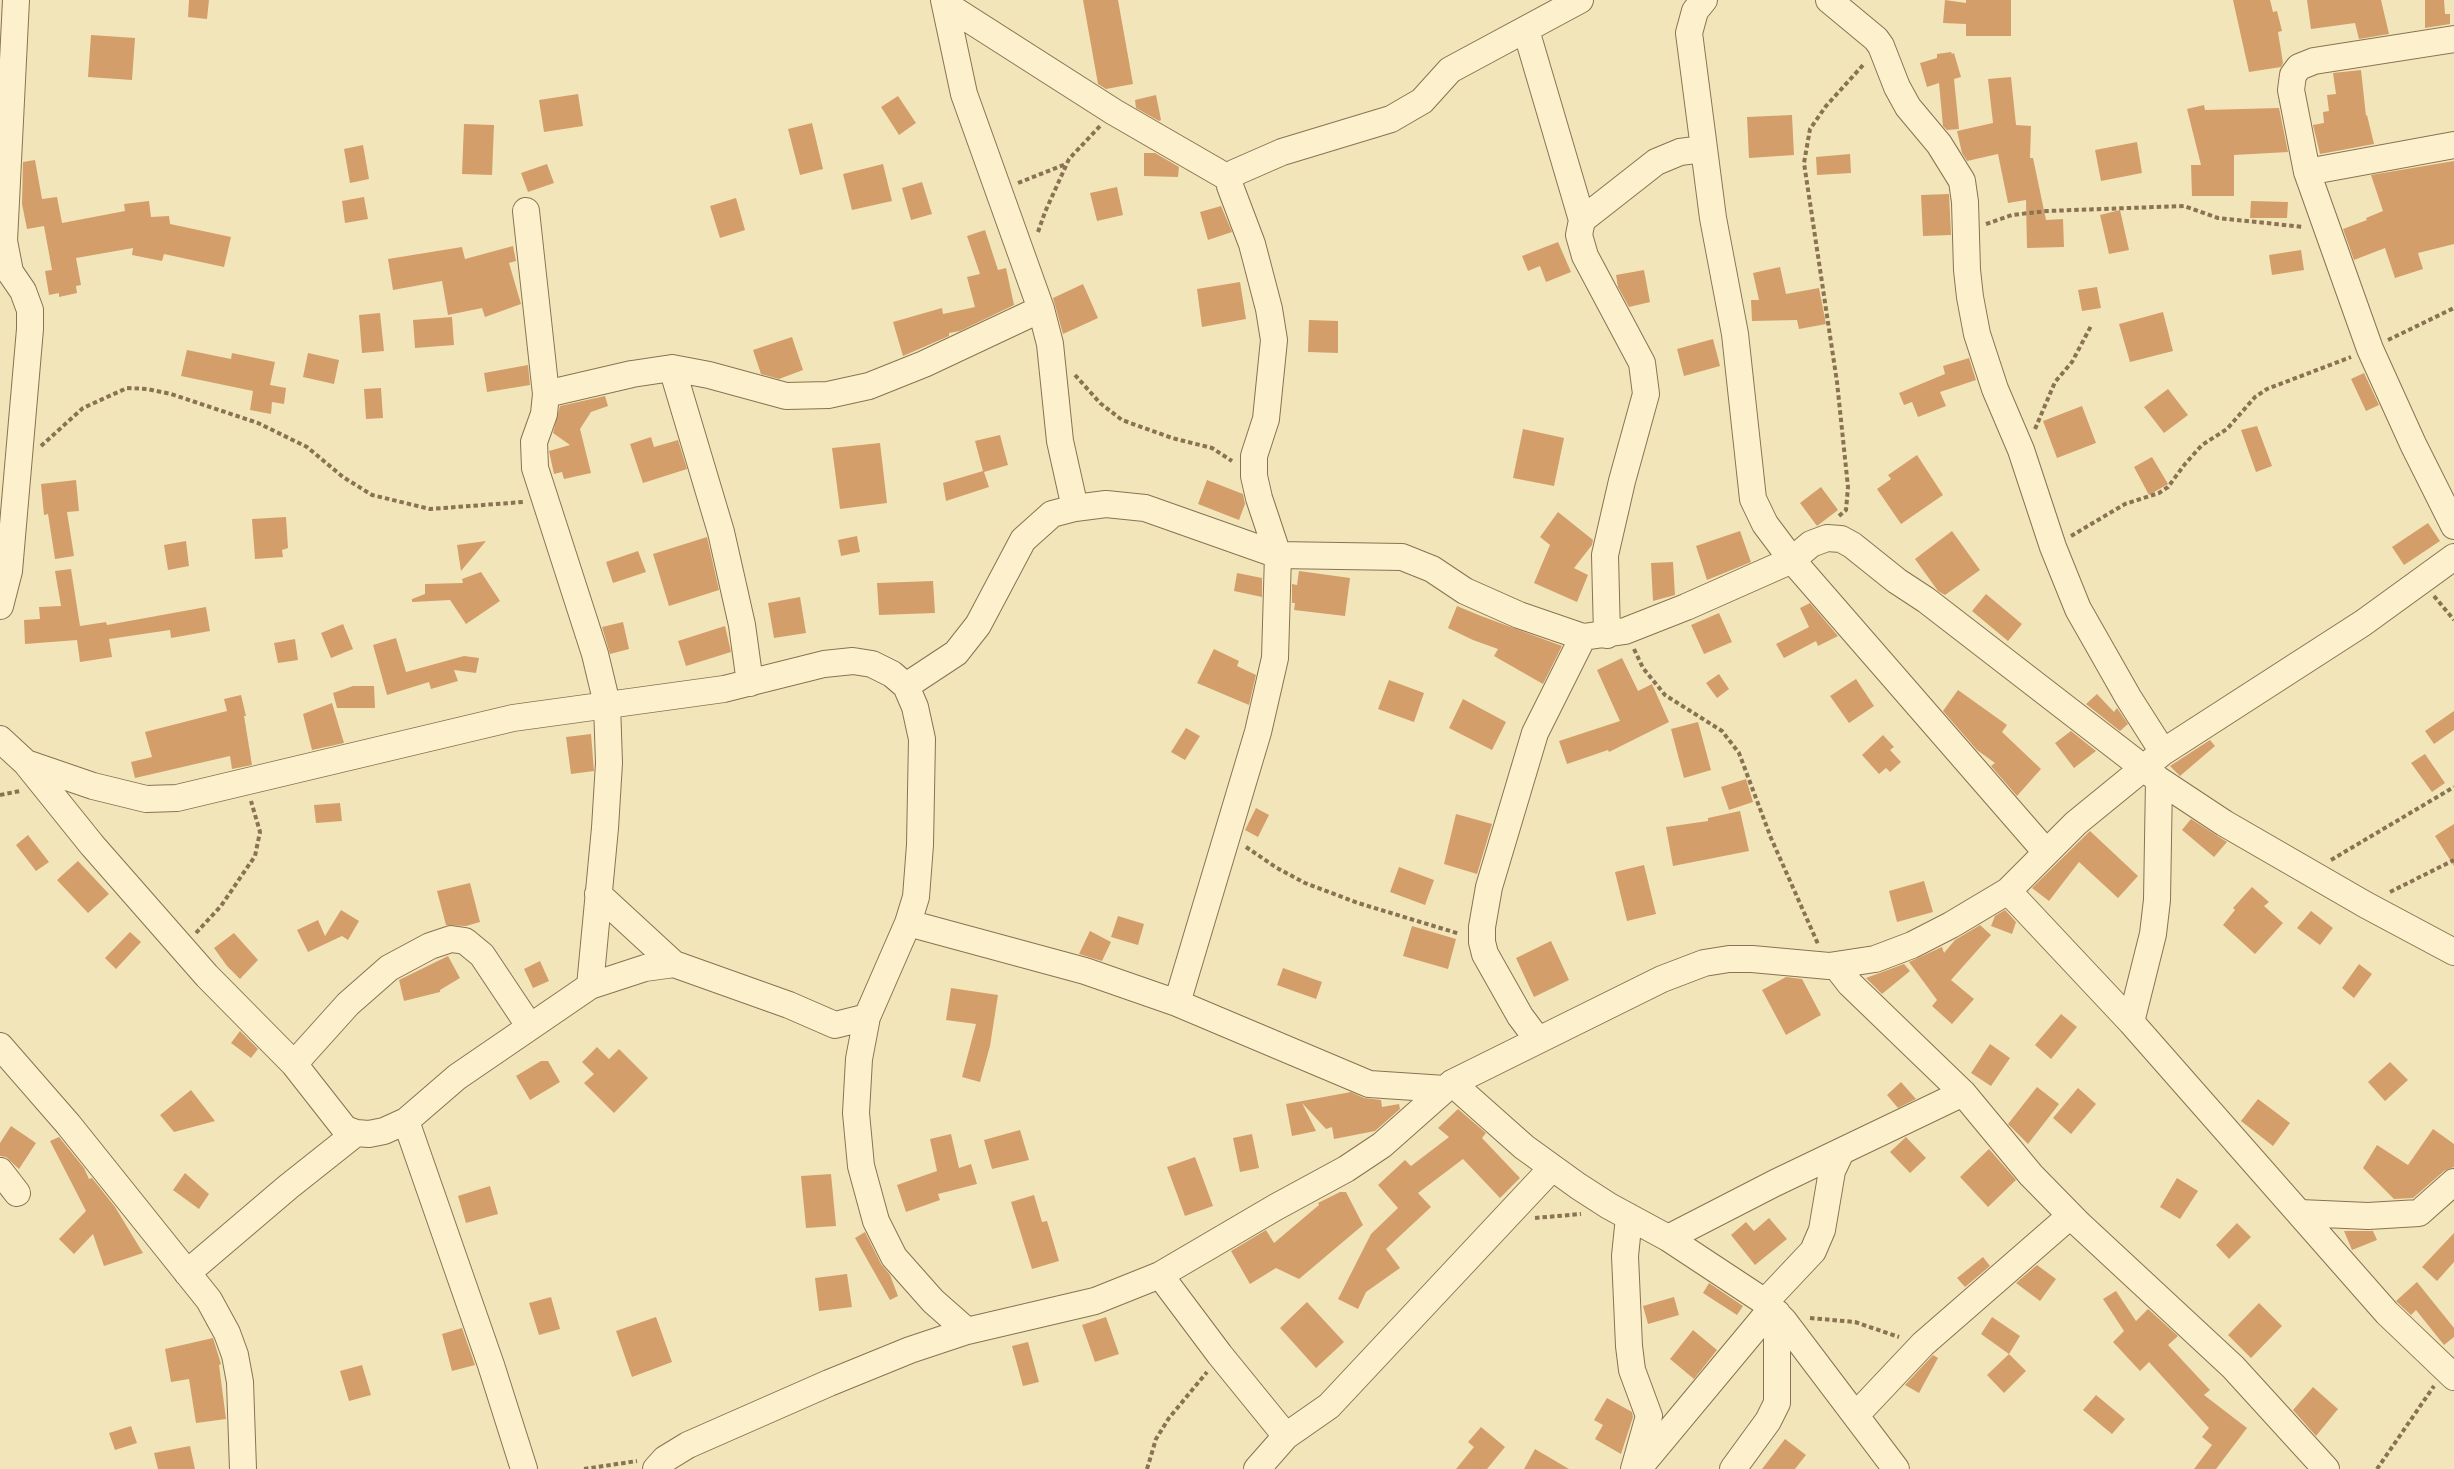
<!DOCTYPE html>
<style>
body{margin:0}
canvas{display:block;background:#f2e5b9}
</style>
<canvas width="2454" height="1469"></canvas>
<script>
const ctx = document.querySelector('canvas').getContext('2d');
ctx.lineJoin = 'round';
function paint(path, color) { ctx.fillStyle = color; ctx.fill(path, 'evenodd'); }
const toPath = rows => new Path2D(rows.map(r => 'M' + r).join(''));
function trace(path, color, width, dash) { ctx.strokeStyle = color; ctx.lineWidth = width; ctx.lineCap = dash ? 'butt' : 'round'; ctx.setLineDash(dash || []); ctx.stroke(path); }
const building = toPath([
 [189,0,209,0,207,19,188,17],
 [1083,0,1118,0,1133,84,1106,89,1098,84],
 [1945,0,1966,3,1966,0,2011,0,2011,36,1966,36,1966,24,1943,23],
 [2233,0,2270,0,2273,12,2277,11,2282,31,2278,32,2283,63,2281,67,2249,72],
 [2307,0,2381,0,2389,34,2359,39,2355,23,2311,29],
 [2425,0,2444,0,2445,14,2450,14,2450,24,2425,28],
 [91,35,135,38,132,80,88,77],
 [1951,52,1952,54,1954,53,1961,77,1954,79,1959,129,1947,130,1943,126,1939,83,1927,87,1920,63,1937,58,1937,54],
 [2361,70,2366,116,2367,115,2374,144,2320,154,2313,125,2324,123,2323,112,2329,111,2327,95,2336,94,2333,73],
 [2011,77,2016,125,2031,126,2030,158,2033,158,2046,220,2063,219,2064,247,2027,248,2026,200,2008,203,1998,154,1967,161,1962,153,1957,131,1993,123,1988,79],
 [578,94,583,126,544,132,539,100],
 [1156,95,1161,120,1159,121,1136,108,1135,100],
 [898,96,916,123,899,135,881,107],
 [2204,105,2205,110,2279,108,2288,152,2234,155,2234,196,2192,196,2191,165,2201,165,2187,109],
 [1792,115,1794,155,1749,158,1747,117],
 [812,123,823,169,800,175,788,129],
 [464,124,494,125,492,175,462,174],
 [2137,142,2142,173,2101,181,2095,150],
 [363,145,369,179,350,183,344,149],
 [1144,153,1155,153,1179,167,1178,177,1144,176],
 [1850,154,1851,173,1817,175,1816,157],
 [35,160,42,199,57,197,62,223,125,211,124,204,149,201,151,217,169,216,170,224,231,237,224,267,164,254,162,261,132,255,133,248,76,258,81,285,76,286,77,293,59,297,59,293,49,295,45,271,52,270,44,226,27,229,22,204,23,162],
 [2454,161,2454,244,2418,253,2423,269,2395,278,2385,248,2354,260,2343,229,2367,220,2366,218,2383,211,2371,175],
 [547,164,554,183,528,192,521,173],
 [883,164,892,201,852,210,843,174],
 [922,182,932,214,911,220,902,188],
 [1117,187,1123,215,1097,221,1090,193],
 [1949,194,1951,235,1923,236,1921,195],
 [364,197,368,219,345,223,342,201],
 [736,198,745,230,720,238,710,206],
 [2251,201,2288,202,2287,218,2250,218],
 [1221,206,1232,232,1208,240,1200,212],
 [2120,210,2129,250,2109,254,2100,215],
 [985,230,998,270,1006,268,1014,305,960,331,949,333,949,336,903,356,893,322,942,308,943,314,975,307,967,277,980,274,967,236],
 [1558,242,1571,272,1546,282,1540,266,1528,271,1522,256],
 [513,246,516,261,509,263,521,304,485,317,482,308,448,315,442,281,393,290,388,259,462,247,465,259],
 [2301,250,2304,270,2272,275,2269,255],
 [1780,267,1786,294,1819,288,1826,324,1799,329,1797,320,1752,321,1751,300,1759,300,1753,273],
 [1644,270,1650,302,1629,307,1618,287,1616,275],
 [1240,282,1246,319,1202,327,1197,289],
 [1083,284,1098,318,1063,334,1053,298],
 [2097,287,2101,308,2082,311,2078,290],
 [2163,312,2173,351,2130,362,2119,324],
 [380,313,384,351,362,353,359,315],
 [452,317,454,345,415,348,413,320],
 [1309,320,1338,321,1338,353,1308,352],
 [792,337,803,370,779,379,761,374,753,350],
 [1713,339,1720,366,1684,376,1677,349],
 [187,350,231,359,232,353,275,362,270,385,286,388,284,404,272,402,271,414,250,410,253,391,181,376],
 [308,353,339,360,334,384,303,377],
 [1969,358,1976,380,1940,392,1946,406,1918,417,1912,402,1904,405,1899,393,1945,374,1943,366],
 [528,365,530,385,487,392,484,373],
 [2364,373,2379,405,2366,411,2351,379],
 [381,388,383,418,366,419,364,389],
 [2168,389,2188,415,2164,433,2144,407],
 [605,396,608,406,591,412,580,429,591,473,564,479,562,472,554,474,549,451,570,445,553,433,560,406],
 [2082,406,2096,443,2057,458,2043,421],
 [2257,426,2272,466,2256,472,2241,430],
 [1523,429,1564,438,1554,486,1513,478],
 [1000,435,1008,465,984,472,989,487,946,501,943,483,983,471,975,441],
 [651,437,654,447,678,440,687,469,643,483,630,444],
 [880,443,887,503,840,509,832,448],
 [1917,455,1943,495,1901,524,1877,489,1891,479,1888,475],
 [2152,457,2168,484,2149,495,2134,467],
 [76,480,79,511,67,512,74,556,55,559,48,514,44,515,41,484],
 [1207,480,1243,494,1245,504,1239,520,1198,504],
 [1821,487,1838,510,1817,526,1800,503],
 [1558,512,1593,540,1592,545,1574,568,1588,575,1577,602,1534,583,1550,545,1540,537],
 [286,517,288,548,282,550,283,557,255,559,252,519],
 [2428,523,2440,541,2404,565,2392,547],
 [1740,531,1751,562,1707,580,1696,546],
 [1952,531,1980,570,1945,595,1938,591,1915,559],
 [857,536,860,552,841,556,838,540],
 [707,537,719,590,669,606,653,554],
 [186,541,189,566,168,570,164,545],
 [486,541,461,571,457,545],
 [638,551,646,572,613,583,606,562],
 [1673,562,1675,595,1653,601,1651,563],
 [71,569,80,626,106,622,107,625,206,607,210,631,171,638,170,630,109,639,112,657,80,662,77,640,25,644,24,620,40,619,39,607,61,606,55,571],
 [1299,571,1350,578,1345,616,1294,610,1295,603,1292,603,1292,584,1297,585],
 [481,572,500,601,466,624,450,600,412,602,412,599,425,594,425,584,463,583,462,579],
 [1237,573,1262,578,1262,597,1234,591],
 [933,581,935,613,879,615,877,583],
 [1986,594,2022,624,2008,641,1972,611],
 [800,597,806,633,774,638,768,603],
 [1810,603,1838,636,1818,646,1816,641,1784,658,1776,644,1809,627,1800,608],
 [1457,606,1481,616,1562,646,1543,684,1494,656,1498,649,1473,640,1448,628],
 [1719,613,1732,642,1704,654,1691,625],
 [623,622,629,649,610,654,602,627],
 [343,624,353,649,331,658,321,633],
 [725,626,731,652,686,666,678,641],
 [396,638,406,672,464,656,479,658,476,673,454,670,458,681,431,689,429,682,387,695,373,645],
 [295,639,298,660,278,663,274,643],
 [1214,649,1239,661,1237,666,1256,675,1249,705,1197,683],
 [1622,658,1638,691,1652,684,1669,722,1609,752,1608,750,1567,764,1559,741,1620,721,1597,670],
 [1719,674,1729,689,1717,698,1706,683],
 [1856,679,1874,706,1849,723,1830,696],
 [1389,680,1424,693,1414,722,1378,709],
 [353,686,374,686,375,708,337,708,333,693],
 [1958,690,2007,725,2002,732,2041,769,2017,796,1991,766,1995,763,1977,750,1943,711],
 [2097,694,2114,712,2117,708,2128,724,2120,731,2086,704],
 [241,695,246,716,244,716,252,765,232,769,230,756,135,778,131,762,152,757,145,732,227,711,224,699],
 [1463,699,1506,722,1492,750,1449,728],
 [332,703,344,743,312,750,303,714],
 [2454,711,2454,730,2434,744,2425,731],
 [1698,722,1711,770,1684,778,1671,729],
 [1186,728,1200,736,1185,760,1171,752],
 [2071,731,2096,751,2074,768,2055,743],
 [591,734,594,771,571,774,566,737],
 [1883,735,1894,747,1890,750,1901,762,1890,772,1886,768,1879,774,1862,755],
 [2210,740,2215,746,2180,776,2170,766],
 [2425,754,2445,783,2432,792,2411,763],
 [1746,779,1753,802,1729,810,1721,787],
 [340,803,342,821,316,823,314,805],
 [1256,808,1269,815,1258,837,1245,830],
 [1740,811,1749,851,1673,866,1666,827,1708,821,1708,818],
 [1456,814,1492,824,1477,874,1444,864],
 [2191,819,2227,842,2214,857,2182,830],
 [2454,824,2454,866,2435,836],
 [2090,831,2138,876,2118,898,2079,862,2049,901,2032,888],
 [28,835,49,862,36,871,16,845],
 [78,861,109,894,88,913,57,880],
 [1644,865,1656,914,1627,921,1615,872],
 [1399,867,1434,880,1425,905,1390,892],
 [1924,881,1933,912,1897,922,1889,891],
 [470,883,480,922,466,926,446,925,437,891],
 [2252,887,2269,902,2264,906,2283,923,2255,954,2223,925,2235,910,2233,908],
 [341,910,359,921,348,940,342,936,308,952,297,930,318,920,325,936],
 [2005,910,2016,922,2012,934,1991,926,1995,916],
 [2311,911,2333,928,2320,945,2297,928],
 [1118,916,1144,924,1138,945,1111,937],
 [1980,925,1991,935,1951,980,1974,999,1952,1024,1932,1006,1937,1000,1909,962,1942,947,1944,953,1955,940],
 [1412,926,1456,939,1448,969,1403,956],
 [1090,931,1111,942,1102,961,1079,954],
 [130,932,141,942,116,969,105,958],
 [234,933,258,960,240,979,227,966,214,948],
 [1551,941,1569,980,1534,997,1516,958],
 [448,956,460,978,440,990,440,992,404,1001,399,980],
 [540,961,549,981,533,988,524,969],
 [1904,964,1910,971,1882,994,1866,978],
 [2359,964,2372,974,2354,998,2342,988],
 [1283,968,1322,982,1316,999,1277,985],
 [1786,977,1802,979,1821,1015,1786,1035,1762,990],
 [951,988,998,995,990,1046,980,1082,962,1077,976,1024,946,1020],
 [2061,1014,2077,1027,2051,1059,2035,1045],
 [240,1031,258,1049,251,1058,231,1043],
 [1990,1044,2010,1058,1991,1086,1971,1073],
 [597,1047,609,1059,619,1049,648,1078,614,1113,584,1083,594,1074,582,1062],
 [541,1061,548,1061,560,1082,530,1100,516,1076],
 [2390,1062,2408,1080,2385,1101,2368,1082],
 [1901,1082,1916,1099,1898,1108,1887,1095],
 [2037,1087,2059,1104,2028,1144,2008,1124],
 [2078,1088,2096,1104,2071,1134,2053,1118],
 [191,1090,215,1121,174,1132,160,1115],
 [1351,1092,1364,1098,1381,1100,1382,1107,1399,1104,1400,1109,1375,1131,1334,1139,1332,1127,1326,1129,1302,1103,1316,1131,1292,1136,1286,1104],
 [2258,1099,2290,1123,2273,1146,2241,1121],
 [1458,1109,1486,1133,1482,1138,1520,1178,1500,1198,1463,1159,1418,1193,1431,1207,1386,1249,1400,1268,1366,1292,1358,1309,1338,1299,1371,1234,1398,1208,1378,1185,1405,1160,1411,1166,1449,1137,1438,1128],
 [11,1126,36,1143,19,1169,6,1157,0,1156,0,1143],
 [2433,1129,2454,1144,2454,1167,2444,1171,2413,1198,2394,1199,2363,1168,2377,1145,2408,1165],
 [1020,1130,1029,1160,992,1169,984,1140],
 [951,1134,959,1168,971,1164,977,1184,938,1194,940,1200,906,1212,897,1185,937,1171,930,1139],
 [1252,1134,1259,1168,1240,1172,1233,1138],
 [59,1137,84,1168,89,1179,92,1178,115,1207,143,1253,104,1266,93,1234,74,1254,59,1239,86,1211,50,1141],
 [1906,1137,1926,1158,1910,1173,1890,1152],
 [1989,1149,2016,1180,1988,1207,1960,1177],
 [1195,1157,1213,1206,1185,1216,1167,1167],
 [185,1173,209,1194,199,1209,173,1190],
 [831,1174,836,1226,806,1228,801,1176],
 [2177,1178,2198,1191,2180,1219,2160,1207],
 [490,1186,498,1214,466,1223,458,1196],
 [1340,1192,1346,1192,1363,1225,1299,1279,1276,1268,1250,1284,1231,1251,1266,1230,1274,1243,1319,1205,1318,1203],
 [1034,1195,1042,1222,1047,1221,1059,1261,1032,1269,1011,1202],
 [1769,1218,1787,1239,1755,1265,1731,1235,1746,1222,1754,1231],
 [2237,1223,2251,1237,2229,1259,2216,1245],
 [2344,1231,2373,1231,2377,1240,2352,1250],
 [865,1232,881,1264,890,1275,898,1296,890,1300,855,1238],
 [2454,1233,2454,1262,2437,1281,2422,1267],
 [1983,1257,1990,1266,1965,1287,1957,1278],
 [2037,1265,2056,1279,2040,1301,2016,1283],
 [847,1274,852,1307,819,1311,815,1278],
 [2417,1282,2454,1328,2454,1337,2444,1345,2416,1310,2411,1315,2396,1301],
 [1709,1283,1743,1306,1737,1315,1703,1293],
 [2116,1291,2136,1321,2148,1309,2178,1336,2168,1345,2210,1390,2204,1395,2247,1428,2216,1469,2194,1469,2212,1445,2202,1437,2209,1428,2149,1362,2140,1371,2113,1342,2124,1331,2103,1299],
 [551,1297,560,1329,539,1335,529,1303],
 [1674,1297,1679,1315,1648,1324,1643,1306],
 [1307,1302,1344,1342,1316,1368,1280,1328],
 [2259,1303,2282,1326,2251,1358,2228,1335],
 [656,1317,672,1362,632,1377,616,1331],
 [1106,1317,1119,1354,1095,1362,1082,1325],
 [1992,1317,2020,1336,2009,1354,1981,1334],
 [462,1328,475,1365,452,1371,442,1334],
 [1693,1330,1717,1350,1694,1379,1670,1359],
 [213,1338,221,1364,219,1365,226,1419,196,1423,189,1379,171,1382,165,1349],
 [1028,1342,1039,1382,1023,1386,1012,1346],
 [2009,1354,2026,1371,2004,1393,1987,1375],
 [1933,1355,1938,1358,1919,1393,1905,1385],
 [362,1365,371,1395,349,1401,340,1371],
 [2313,1387,2338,1409,2316,1436,2293,1410],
 [2096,1395,2125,1419,2112,1434,2083,1410],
 [1607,1398,1632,1412,1633,1417,1621,1454,1595,1439,1603,1425,1594,1420],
 [131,1426,137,1443,115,1450,109,1433],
 [1481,1427,1505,1447,1487,1469,1456,1469,1474,1447,1468,1442],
 [1785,1439,1806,1455,1795,1469,1762,1469],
 [190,1446,195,1469,158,1469,154,1453],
 [1535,1449,1569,1469,1524,1469]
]);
const path = toPath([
 [1018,183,1066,164],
 [1986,224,2012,215,2047,211,2184,206,2218,218,2304,227],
 [1038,232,1045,212,1069,159,1100,126],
 [2388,340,2454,308],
 [1075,375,1100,403,1122,420,1172,438,1212,448,1232,461],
 [2035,429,2055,382,2072,362,2091,326],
 [41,446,83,408,127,388,147,389,171,394,258,423,307,447,343,477,372,495,430,509,523,502],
 [1839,516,1846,510,1848,487,1837,382,1804,163,1810,129,1826,106,1864,64],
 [2071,536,2125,504,2159,493,2168,487,2185,464,2202,445,2227,429,2255,397,2267,389,2351,357],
 [2434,596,2454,620],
 [1634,649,1643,668,1665,695,1722,731,1739,753,1771,838,1818,944],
 [0,795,20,791],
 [1246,847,1277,868,1305,883,1358,903,1460,934],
 [2331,860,2454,787],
 [2390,892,2454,860],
 [196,933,221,906,255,856,260,832,251,801],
 [1535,1218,1581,1214],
 [1810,1318,1855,1322,1899,1337],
 [584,1469,637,1461],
 [1147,1469,1156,1439,1169,1418,1207,1372],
 [2377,1469,2434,1386]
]);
const minor = toPath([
 [944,0,964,94,1041,309,1050,344,1060,441,1075,508],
 [1704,0,1695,11,1689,33,1713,218,1735,334,1753,499,1765,524,1792,560,2046,852],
 [1829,0,1876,39,1881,46,1897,87,1908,107,1939,144,1962,181,1965,202,1967,270,1970,297,1977,334,1995,389,2021,450,2053,547,2078,609,2128,697,2163,752],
 [945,4,1114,112,1230,179],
 [1526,30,1582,220],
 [2454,39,2314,61,2299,67,2293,75,2291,90,2307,172,2370,349,2413,444,2454,526],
 [2307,172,2454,145],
 [526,211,546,394,544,414,534,442,535,468,595,654,607,704,609,763,605,828,590,986],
 [672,368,721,532,742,625,750,683],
 [546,394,632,374,672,368,709,375,786,396,828,395,869,386,924,364,1041,309],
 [0,606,9,571,30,329,30,310,23,291,10,272,4,241,16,0],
 [1607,635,1605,555,1622,481,1646,394,1642,363,1585,256,1579,235,1582,220,1656,162,1680,152,1703,149],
 [906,686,956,653,978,625,1023,540,1052,514,1075,508,1106,504,1145,508,1278,555,1402,557,1432,569,1465,591,1519,615,1583,637,1625,631,1686,607,1792,560,1811,544,1827,538,1841,539,1852,545,1897,581,1926,600,2159,780,2224,823,2366,905,2454,952],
 [0,739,26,763,93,786,146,799,177,798,513,718,724,689,824,664,853,661,872,664,892,674,906,686,915,707,922,739,920,845,916,897,908,923,867,1017,859,1059,856,1113,861,1166,876,1221,894,1257,933,1301,967,1331],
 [26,763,92,845,207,976,294,1064,345,1129,356,1133,369,1134,384,1131,406,1121,457,1077,590,986,645,968,674,964,789,1005,835,1025,867,1017],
 [2008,891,2131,1022,2387,1313,2454,1377],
 [598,894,674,964],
 [908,923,1085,971,1177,1003,1369,1084,1445,1089],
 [1836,966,1850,984,1963,1093,2031,1175,2079,1224,2233,1367,2326,1469],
 [1177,1003,1258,732,1275,658,1278,555,1259,498,1254,476,1254,456,1266,419,1274,340,1269,309,1252,244,1230,186,1230,179,1234,173,1282,152,1391,119,1422,101,1450,70,1580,0],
 [2131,1022,2153,934,2157,900,2159,780],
 [1538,1040,1520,1016,1485,954,1482,942,1482,927,1489,887,1535,733,1583,637],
 [0,1046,68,1124,209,1300,227,1333,235,1355,240,1382,243,1469],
 [294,1064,348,1004,389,968,430,946,451,939,465,941,482,955,530,1027],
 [1452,1083,1524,1147,1578,1186,1609,1206,1668,1238,1765,1302,1784,1321,1896,1469],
 [406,1121,491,1365,524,1469],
 [0,1171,17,1193],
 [2300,1213,2368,1216,2419,1213,2454,1182],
 [1629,1217,1625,1256,1629,1346,1632,1370,1649,1416,1634,1469],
 [1668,1238,1775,1183,1963,1093],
 [187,1273,288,1187,356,1133],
 [1160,1275,1220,1355,1286,1436],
 [1765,1302,1813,1251,1822,1230,1832,1171,1841,1152],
 [1856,1415,1923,1344,2070,1216],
 [656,1469,665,1459,688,1445,829,1383,910,1350,967,1331,1095,1301,1160,1275,1276,1207,1346,1169,1382,1145,1452,1083,1662,979,1704,963,1729,959,1752,959,1829,966,1875,959,1912,945,1951,925,2008,891,2076,823,2163,752,2363,623,2454,557],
 [1257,1469,1286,1436,1329,1406,1552,1168],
 [1638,1469,1772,1308],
 [1733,1469,1768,1421,1777,1403,1777,1313]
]);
paint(building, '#d49e6b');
trace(minor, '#897352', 28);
trace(path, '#897352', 4, [4.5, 3]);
trace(minor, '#fcf1cc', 26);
</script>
